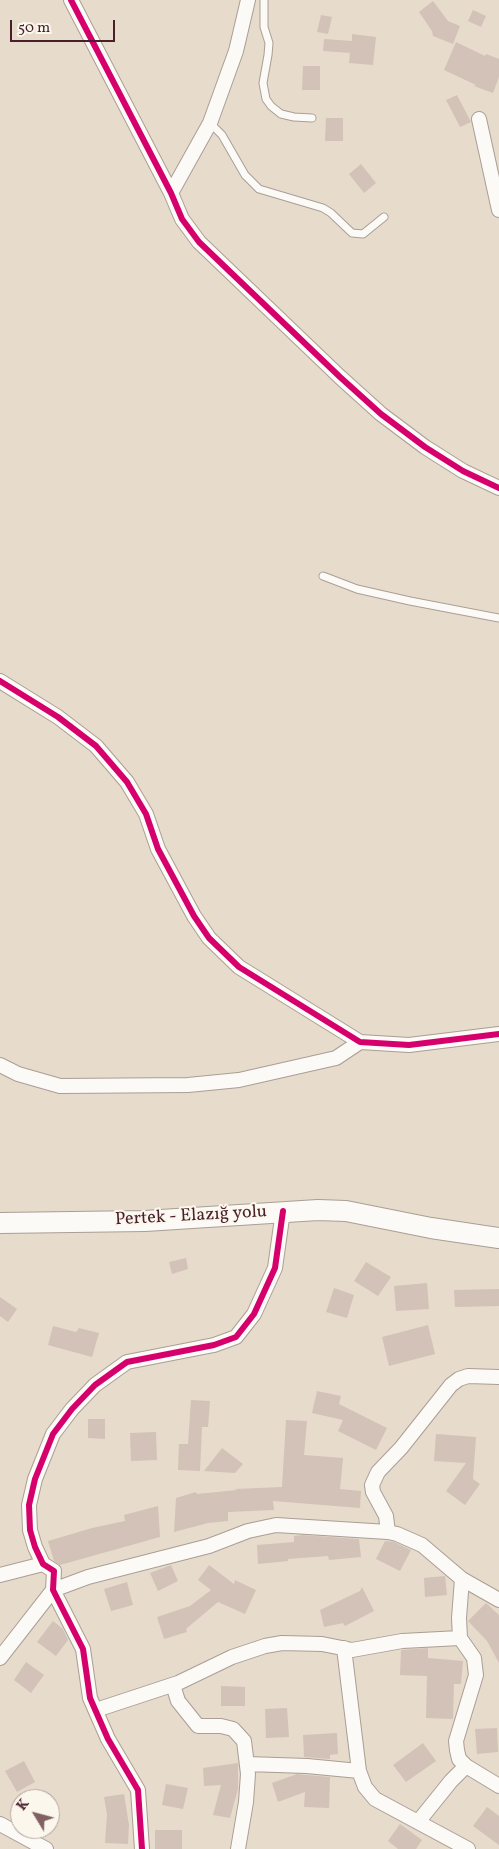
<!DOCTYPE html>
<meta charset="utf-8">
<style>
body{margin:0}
#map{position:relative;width:499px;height:1849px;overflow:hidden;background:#e7dbcb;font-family:Vollkorn,serif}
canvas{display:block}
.north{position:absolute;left:10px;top:1789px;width:50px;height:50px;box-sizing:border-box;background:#fbf7ec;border:1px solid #b4a19f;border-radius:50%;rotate:307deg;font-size:14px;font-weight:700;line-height:20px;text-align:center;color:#4a1f2b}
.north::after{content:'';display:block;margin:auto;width:18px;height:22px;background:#816163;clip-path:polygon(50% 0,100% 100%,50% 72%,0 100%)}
.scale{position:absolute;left:10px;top:20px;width:105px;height:22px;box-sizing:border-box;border:2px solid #4a1f2b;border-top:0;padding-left:6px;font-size:15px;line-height:18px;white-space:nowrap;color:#4a1f2b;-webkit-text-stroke:4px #fbf7ec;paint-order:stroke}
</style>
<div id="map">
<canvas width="499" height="1849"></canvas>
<div class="north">K</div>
<div class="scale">50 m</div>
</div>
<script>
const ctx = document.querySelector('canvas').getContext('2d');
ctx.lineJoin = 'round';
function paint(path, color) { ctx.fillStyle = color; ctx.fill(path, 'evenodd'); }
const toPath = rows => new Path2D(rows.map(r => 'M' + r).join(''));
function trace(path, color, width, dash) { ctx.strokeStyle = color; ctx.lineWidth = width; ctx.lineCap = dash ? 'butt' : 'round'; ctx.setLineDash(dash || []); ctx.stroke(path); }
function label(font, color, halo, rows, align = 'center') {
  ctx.font = font + ' Vollkorn,serif'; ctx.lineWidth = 4; ctx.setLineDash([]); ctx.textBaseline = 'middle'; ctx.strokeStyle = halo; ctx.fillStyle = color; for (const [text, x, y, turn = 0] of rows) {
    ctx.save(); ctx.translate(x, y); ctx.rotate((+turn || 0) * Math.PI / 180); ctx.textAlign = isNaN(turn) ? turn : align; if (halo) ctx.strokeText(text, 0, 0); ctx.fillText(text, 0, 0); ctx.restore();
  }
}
const building = toPath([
 [433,1,448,21,460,26,453,44,433,36,432,31,419,12],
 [473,10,486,16,481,27,468,21],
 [321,15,332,17,328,34,317,32],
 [352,34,376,37,373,65,349,63,350,53,323,51,324,39,352,41],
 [456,42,485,56,486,54,499,59,499,77,493,93,474,86,476,85,444,70],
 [303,66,320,66,320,90,302,90],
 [457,95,471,122,460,127,446,100],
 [326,118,343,118,343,141,325,141],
 [361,164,376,183,364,193,349,174],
 [186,1258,188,1269,172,1274,169,1262],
 [366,1262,391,1277,378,1296,354,1281],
 [427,1283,429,1309,396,1311,394,1286],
 [334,1288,354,1295,347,1318,326,1312],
 [499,1289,499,1306,455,1307,454,1290],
 [0,1297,17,1309,8,1322,0,1316],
 [428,1325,435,1354,389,1366,382,1337],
 [53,1326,76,1332,79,1328,99,1333,92,1357,48,1345],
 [317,1391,341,1396,339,1404,387,1428,376,1450,338,1431,343,1420,312,1413],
 [191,1400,210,1401,208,1427,202,1427,200,1471,178,1470,179,1444,188,1444],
 [88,1419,105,1419,105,1439,88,1438],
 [286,1420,307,1421,304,1455,343,1458,340,1489,361,1491,360,1508,273,1501,274,1510,228,1512,228,1521,208,1523,174,1532,176,1498,196,1492,197,1494,237,1490,235,1489,282,1487],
 [156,1432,157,1460,131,1461,130,1433],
 [436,1434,476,1437,473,1479,480,1484,465,1505,446,1491,466,1463,434,1461],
 [222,1448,243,1464,235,1473,204,1471],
 [158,1506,160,1537,60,1565,54,1561,48,1541,92,1528,125,1521,124,1515],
 [302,1535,359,1539,361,1557,329,1560,328,1556,288,1559,288,1561,258,1564,257,1545,294,1542,294,1536],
 [385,1541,394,1542,411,1550,400,1571,376,1559],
 [171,1565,178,1581,158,1591,150,1573],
 [209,1565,234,1584,235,1580,256,1590,245,1614,218,1602,186,1629,187,1632,164,1639,157,1617,190,1606,211,1590,198,1580],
 [445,1576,447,1595,425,1597,424,1578],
 [127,1582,133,1605,111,1611,104,1589],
 [362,1587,374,1611,345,1626,343,1623,324,1627,320,1610,360,1591],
 [486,1603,499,1615,499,1663,487,1641,468,1621],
 [53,1621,63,1629,68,1640,56,1656,37,1642],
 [428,1648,428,1658,463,1661,461,1684,454,1684,453,1719,426,1718,427,1676,400,1675,401,1650],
 [26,1662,44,1675,31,1693,14,1680],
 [221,1686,245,1687,245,1706,221,1706],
 [287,1708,289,1737,266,1738,265,1709],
 [497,1728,498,1752,477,1754,475,1729],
 [337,1733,338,1754,330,1755,330,1759,304,1757,303,1735],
 [423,1743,436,1761,406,1782,393,1765],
 [24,1761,35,1782,17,1792,5,1771],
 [238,1763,238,1789,230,1818,213,1815,221,1785,204,1786,203,1768],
 [297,1774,330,1777,329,1808,304,1807,305,1792,278,1802,272,1783],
 [166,1784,188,1788,183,1809,162,1805],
 [124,1794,129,1825,128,1844,105,1843,107,1814,104,1797],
 [487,1807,499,1816,499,1845,473,1826],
 [400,1824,422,1840,416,1849,398,1849,388,1841],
 [155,1830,182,1830,182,1849,155,1849]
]);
const lane = toPath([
 [264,0,264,27,269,43,268,55,263,83,266,99,271,106,281,114,294,117,312,118],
 [210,123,222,135,245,175,259,189,323,208,331,213,352,233,363,234,384,217],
 [323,576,357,589,410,601,499,618]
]);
const street = toPath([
 [71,0,171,193,182,219,199,242,340,377,381,414,425,447,463,471,499,488],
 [479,119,499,210],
 [171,193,210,123,236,51,248,0],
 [0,681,58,717,96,746,127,782,146,814,158,849,194,916,209,938,239,967,360,1042,409,1045,499,1034],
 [0,1065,18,1074,60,1086,188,1085,239,1080,336,1058,360,1042],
 [388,1532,386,1516,373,1492,372,1485,378,1472,401,1448,451,1385,459,1379,468,1376,499,1377],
 [0,1575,43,1564],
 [462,1579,459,1618,460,1638,474,1658,476,1675,456,1741,457,1750,459,1759,466,1766,499,1786],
 [344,1648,359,1771,365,1787,375,1799,468,1849],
 [0,1658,53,1590,88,1577,209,1546,248,1531,276,1525,388,1532,397,1534,422,1545,462,1579,499,1600],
 [173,1685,178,1701,198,1726,221,1726,233,1729,244,1741,248,1774,246,1802,238,1849],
 [96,1710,178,1683,232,1657,265,1646,282,1643,322,1644,352,1650,402,1641,460,1638],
 [247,1764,307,1766,359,1771],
 [418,1822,451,1781,466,1766],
 [0,1824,46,1849],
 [142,1849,138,1790,108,1739,90,1698,83,1649,53,1590,54,1571,43,1564,35,1547,30,1530,29,1505,35,1479,53,1434,72,1409,95,1385,127,1362,214,1345,236,1337,254,1314,275,1268,283,1211]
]);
const secondary = toPath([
 [0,1223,145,1221,318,1210,346,1211,431,1228,499,1238]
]);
const cycleway = toPath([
 [71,0,171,193,182,219,199,242,340,377,381,414,425,447,463,471,499,488],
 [0,681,58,717,96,746,127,782,146,814,158,849,194,916,209,938,239,967,360,1042,409,1045,499,1034],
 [142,1849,138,1790,108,1739,90,1698,83,1649,53,1590,54,1571,43,1564,35,1547,30,1530,29,1505,35,1479,53,1434,72,1409,95,1385,127,1362,214,1345,236,1337,254,1314,275,1268,283,1211]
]);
const streetNames = [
 ["Pertek - Elazığ yolu",191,1217,-3]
];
paint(building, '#d3c2b8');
trace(lane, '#aa9e96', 9);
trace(street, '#aa9e96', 16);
trace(secondary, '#aa9e96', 22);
trace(lane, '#fbfaf7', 7);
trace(street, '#fbfaf7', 14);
trace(secondary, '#fbfaf7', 20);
trace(cycleway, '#d6006c', 6);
label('18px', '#4a1f2b', '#fbf7ec', streetNames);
</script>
